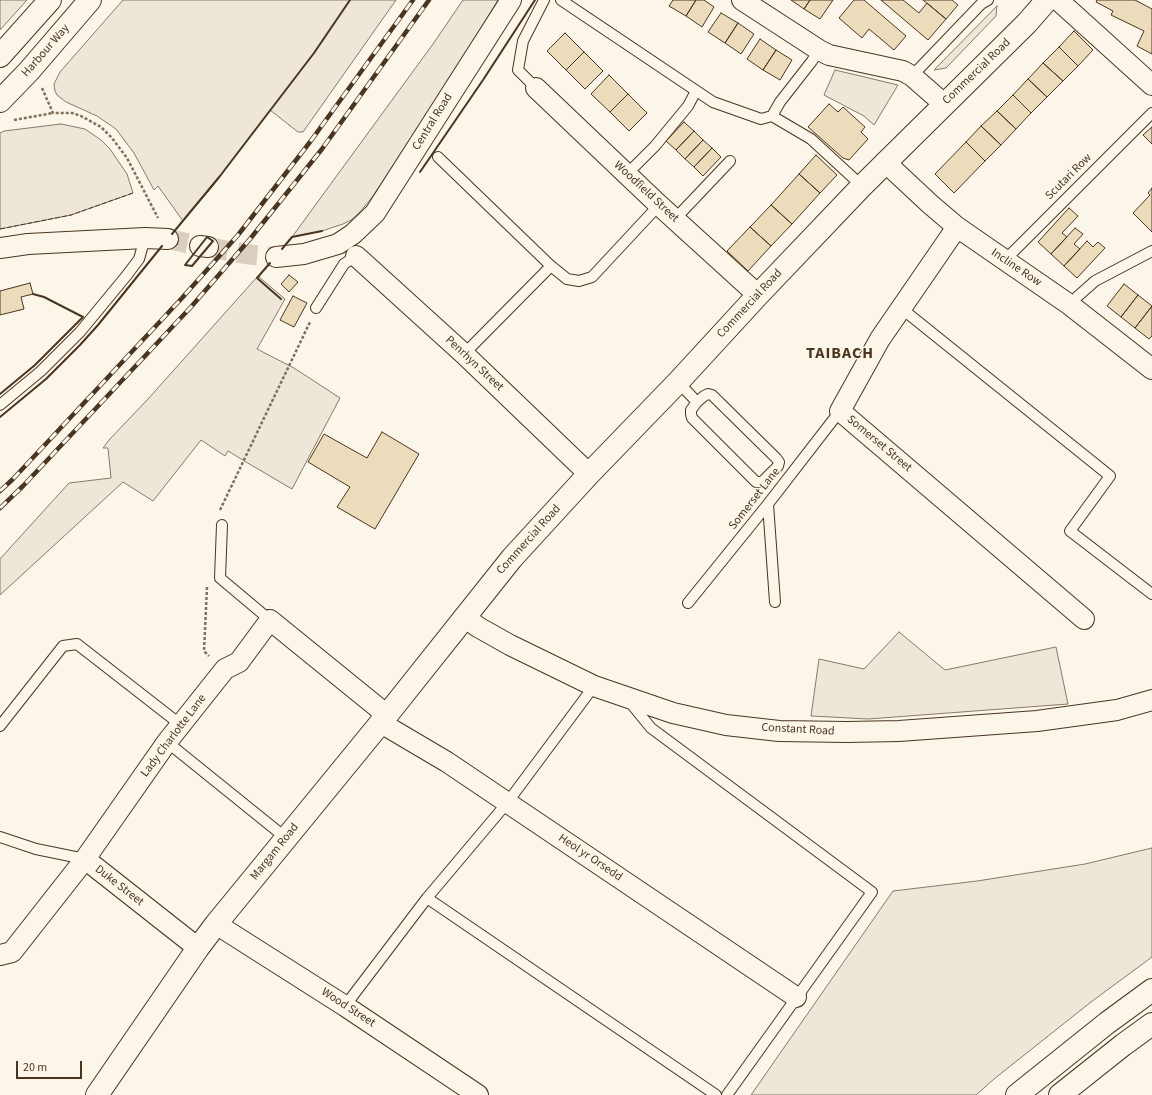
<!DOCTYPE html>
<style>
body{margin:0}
#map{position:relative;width:1152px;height:1095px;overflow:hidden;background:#fbf6e9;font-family:"Source Sans 3",sans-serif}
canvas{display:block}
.scale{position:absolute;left:16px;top:1061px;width:66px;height:18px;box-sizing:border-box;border:2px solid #4a3520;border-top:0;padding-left:5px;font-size:12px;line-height:14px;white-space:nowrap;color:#4a3520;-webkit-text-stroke:3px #fbf6e9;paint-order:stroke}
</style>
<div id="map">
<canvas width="1152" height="1095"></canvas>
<div class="scale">20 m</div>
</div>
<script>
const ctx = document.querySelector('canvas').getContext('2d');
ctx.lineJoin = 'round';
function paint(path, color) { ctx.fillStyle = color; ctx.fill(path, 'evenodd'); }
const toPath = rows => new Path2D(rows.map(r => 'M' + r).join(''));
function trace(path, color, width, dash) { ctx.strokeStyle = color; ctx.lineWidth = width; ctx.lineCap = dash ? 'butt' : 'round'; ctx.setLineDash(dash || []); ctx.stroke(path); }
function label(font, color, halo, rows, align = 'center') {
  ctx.font = font + ' "Source Sans 3",sans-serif'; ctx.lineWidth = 3; ctx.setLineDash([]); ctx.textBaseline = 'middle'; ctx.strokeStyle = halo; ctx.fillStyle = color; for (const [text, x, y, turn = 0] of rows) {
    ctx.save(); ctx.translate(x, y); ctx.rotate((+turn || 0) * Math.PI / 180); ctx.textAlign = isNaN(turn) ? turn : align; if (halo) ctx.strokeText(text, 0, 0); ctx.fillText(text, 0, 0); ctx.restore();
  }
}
const green = toPath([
 [0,0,27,0,0,30,0,0],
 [123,0,396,0,303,132,298,132,270,110,212,187,183,221,158,186,154,190,134,153,116,129,97,116,66,102,57,95,55,91,54,84,60,72,123,0],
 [463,0,498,0,454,72,373,196,359,213,351,220,343,224,322,231,292,237,433,44,463,0],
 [61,124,85,129,101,140,110,149,127,174,133,193,71,215,0,229,0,133,4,131,61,124],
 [258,276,285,299,257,349,294,368,340,398,292,489,246,462,228,451,225,456,201,440,153,501,123,482,0,595,0,559,69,483,111,478,108,448,103,448,109,440,148,399,258,276],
 [899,632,945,670,1056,647,1068,704,868,719,811,716,819,659,864,669,899,632],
 [1152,848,1152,957,1091,1002,994,1079,976,1095,751,1095,893,891,977,881,1085,864,1152,848]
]);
const parking = toPath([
 [997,6,996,16,946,68,934,70,997,6],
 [835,70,898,85,874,125,864,116,824,95,835,70]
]);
const building = toPath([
 [673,0,696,0,686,16,669,6,673,0],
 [696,0,704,0,714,7,702,27,686,16,696,0],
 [791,0,810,0,804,9,791,0],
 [810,0,833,0,820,19,804,9,810,0],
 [854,0,864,0,906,36,894,50,869,29,862,38,839,18,854,0],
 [881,0,903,0,919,13,927,3,946,19,928,40,881,0],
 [923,0,952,0,958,5,946,19,923,0],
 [1097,0,1135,0,1152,9,1152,54,1137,46,1144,31,1111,15,1113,11,1096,2,1097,0],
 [721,13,738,23,725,43,708,32,721,13],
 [738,23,754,34,741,54,725,43,738,23],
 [1074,31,1093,50,1078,66,1059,47,1074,31],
 [565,33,584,52,566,70,547,51,565,33],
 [760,39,776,50,763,70,747,59,760,39],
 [1059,47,1078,66,1063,81,1043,63,1059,47],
 [776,50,792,60,780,80,763,70,776,50],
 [584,52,603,71,585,89,566,70,584,52],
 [1043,63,1063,81,1047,97,1028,79,1043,63],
 [609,75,628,94,610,112,591,94,609,75],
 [1028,79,1047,97,1031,113,1013,95,1028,79],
 [628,94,647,113,629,131,610,112,628,94],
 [1013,95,1031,113,1016,129,997,111,1013,95],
 [829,104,838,112,843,107,865,127,861,132,868,139,849,160,843,158,808,127,829,104],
 [997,111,1016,129,1001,145,981,126,997,111],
 [684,122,694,131,676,150,666,141,684,122],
 [981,126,1001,145,985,161,966,142,981,126],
 [1152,127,1152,144,1143,135,1152,127],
 [694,131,703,140,685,159,676,150,694,131],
 [703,140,712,148,694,167,685,159,703,140],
 [966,142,985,161,954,193,935,174,966,142],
 [712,148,721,157,703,176,694,167,712,148],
 [816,155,837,175,820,193,799,174,816,155],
 [799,174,820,193,792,224,771,205,799,174],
 [1152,188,1152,232,1133,213,1150,195,1148,193,1152,188],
 [771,205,792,224,771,246,750,227,771,205],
 [1069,208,1078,216,1062,233,1067,237,1051,254,1038,242,1069,208],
 [750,227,771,246,748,271,727,251,750,227],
 [1075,228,1083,234,1074,244,1080,249,1064,266,1051,254,1075,228],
 [1087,241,1093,247,1098,242,1105,248,1077,278,1064,266,1087,241],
 [289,275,298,282,289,292,281,284,289,275],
 [30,283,33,294,21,297,24,309,0,315,0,291,30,283],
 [1124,284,1138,295,1121,317,1107,306,1124,284],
 [1138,295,1152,306,1135,328,1121,317,1138,295],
 [293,296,307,303,294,327,280,320,293,296],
 [1152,306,1152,336,1149,339,1135,328,1152,306],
 [382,432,419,454,375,529,337,507,350,487,308,462,324,434,367,458,382,432]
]);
const streetTunnel = toPath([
 [168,239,200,246],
 [208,247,245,254,276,257]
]);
const path = toPath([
 [42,88,53,113,72,113,81,116,101,127,112,138,127,158,158,218],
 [14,120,53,113],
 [220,510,310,322],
 [207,587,204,651,209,656]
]);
const lane = toPath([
 [561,0,713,102,761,119,772,116,811,139,862,186],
 [912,76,981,4,988,0],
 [536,88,518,70,523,41,544,0],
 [772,116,780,102,812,61,819,50],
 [438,157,551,266,567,279,579,281,592,277,659,205],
 [627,174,655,146,688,106,696,91],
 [675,219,730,161],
 [1005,260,1152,113],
 [1070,305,1077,297,1095,281,1152,251],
 [316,308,344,264,356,256],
 [901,308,1110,476,1070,531,1152,594],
 [464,354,551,266],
 [678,382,697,402,691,410,691,414,692,418,756,482,762,482,778,466,779,462,776,458,712,395,708,394,704,396,697,402],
 [0,405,41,371,80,332,127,275,139,259,145,238],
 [768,504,775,602],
 [222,525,220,578,270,620],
 [688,603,768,504,840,411],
 [629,701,651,728,872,892,727,1095],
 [0,726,63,646,77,644,181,725],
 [167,742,286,838],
 [0,837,36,849,85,859],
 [427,898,716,1095],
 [345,1006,427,898,507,803,594,686]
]);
const street = toPath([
 [742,0,819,50,829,55,903,71,912,76,944,104],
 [1058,0,1152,85],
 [536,88,659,205,758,295],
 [885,162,930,204,957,227,1070,305,1152,369],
 [957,227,880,339,840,411,1084,619],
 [200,246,208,247],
 [0,248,28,244,145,238,168,239],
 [356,256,464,354,589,474],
 [276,257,304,254,338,244,353,234,375,213,511,0],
 [464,617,478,627,510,645,594,686,673,713,726,725,779,731,847,732,899,731,1037,721,1117,710,1152,700],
 [381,723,447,762,796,997],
 [85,859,198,948],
 [216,924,345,1006,478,1095],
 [0,955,12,952,85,859,167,742,225,669,239,662,270,620,387,715]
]);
const primary = toPath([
 [0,56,50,0],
 [0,101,29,71,90,0],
 [97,1095,198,948,216,924,387,715,512,558,589,474,678,382,758,295,862,186,1027,23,1047,0]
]);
const highway = toPath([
 [1017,1095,1107,1023,1152,990],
 [1060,1095,1123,1045,1152,1024]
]);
const rail = toPath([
 [0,491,13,479,182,298,238,235,310,142,413,0],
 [0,508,23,486,191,307,250,239,322,149,429,0]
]);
const fence = toPath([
 [0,229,71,215,133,193]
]);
const wall = toPath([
 [420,172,483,80,535,0],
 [172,234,220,176,314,53,350,0],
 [207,237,213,241,192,266,185,265,207,237],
 [282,249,292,237,322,231],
 [270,263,257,278,281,299],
 [0,394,35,365,83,317,44,297,33,294],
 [0,417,46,379,80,345,98,325,162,246]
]);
const streetNames = [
 ["Harbour Way",46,51,-49],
 ["Commercial Road",977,72,-44],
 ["Central Road",433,122,-58],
 ["Scutari Row",1069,177,-45],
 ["Woodfield Street",646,192,43],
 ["Incline Row",1016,268,34],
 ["Commercial Road",750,304,-47],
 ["Penrhyn Street",474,364,43],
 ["Somerset Street",879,444,40],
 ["Somerset Lane",755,499,-52],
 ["Commercial Road",529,540,-48],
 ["Constant Road",798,730,3],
 ["Lady Charlotte Lane",174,736,-53],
 ["Margam Road",275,852,-51],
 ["Heol yr Orsedd",590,858,34],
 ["Duke Street",119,886,38],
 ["Wood Street",348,1008,33]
];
const districtNames = [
 ["TAIBACH",840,354]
];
paint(green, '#ede6d9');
trace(green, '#887966', 1);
paint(parking, '#ede7d9');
trace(parking, '#887966', 1);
paint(building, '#ecdcbc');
trace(building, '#4a3520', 1);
trace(streetTunnel, '#d8cfc1', 20, [20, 10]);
trace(lane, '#4a3520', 12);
trace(street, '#4a3520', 22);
trace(primary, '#4a3520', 24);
trace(highway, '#4a3520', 24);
trace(path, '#7f6f5c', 2.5, [3, 2]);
trace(lane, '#fbf6e9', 10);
trace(street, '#fbf6e9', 20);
trace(primary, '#fbf6e9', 22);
trace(highway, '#fbf6e9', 22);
trace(rail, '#4a3520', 4.5);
trace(rail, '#fbf6e9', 3, [9]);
trace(fence, '#4a3520', 1, [5, 2]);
trace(wall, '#4a3520', 2);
label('12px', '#4a3520', '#fbf6e9', streetNames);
ctx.letterSpacing = '1px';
label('bold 16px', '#4a3520', '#fbf6e9', districtNames);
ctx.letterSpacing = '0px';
</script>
